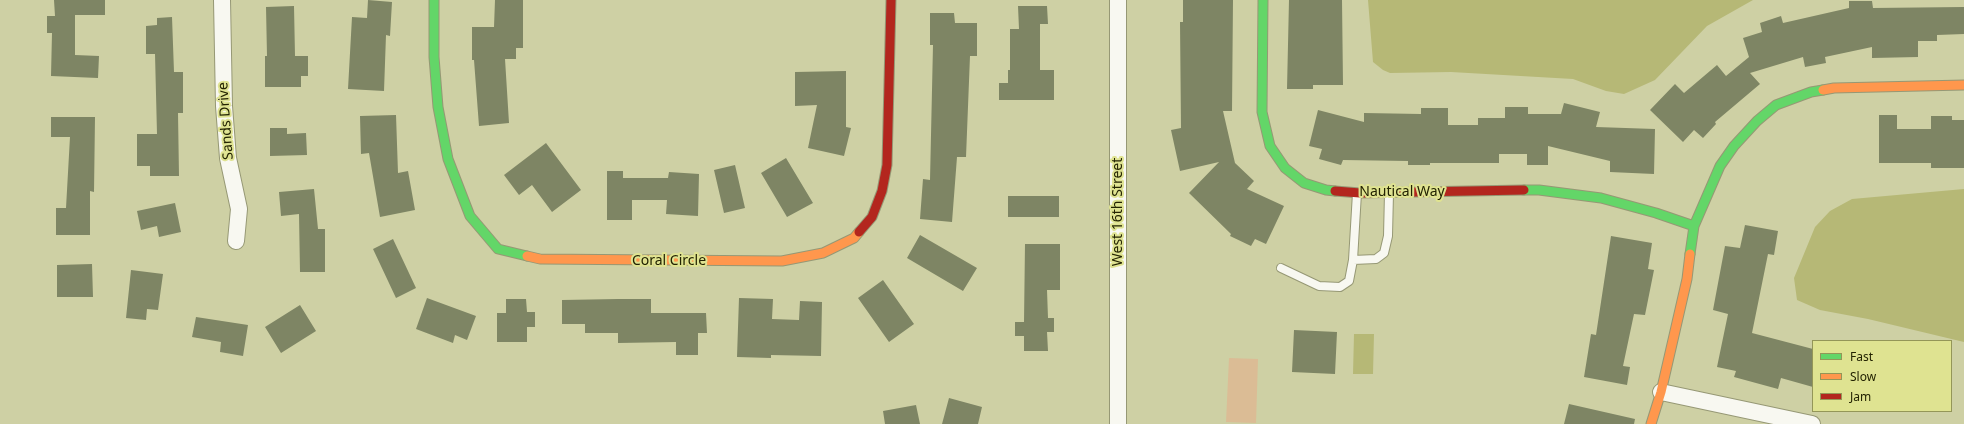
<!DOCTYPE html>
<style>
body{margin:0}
#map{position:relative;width:1964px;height:424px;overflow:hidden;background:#ced0a4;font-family:"Noto Sans",sans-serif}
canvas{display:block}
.legend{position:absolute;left:1812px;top:340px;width:140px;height:72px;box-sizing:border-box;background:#dfe391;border:1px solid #949658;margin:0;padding:5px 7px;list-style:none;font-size:12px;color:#232302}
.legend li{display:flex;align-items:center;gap:8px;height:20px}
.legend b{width:20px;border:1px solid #949658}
</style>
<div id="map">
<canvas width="1964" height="424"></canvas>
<ul class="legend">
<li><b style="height:5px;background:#63d668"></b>Fast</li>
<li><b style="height:5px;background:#ff974d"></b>Slow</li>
<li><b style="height:5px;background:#b3261e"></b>Jam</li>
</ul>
</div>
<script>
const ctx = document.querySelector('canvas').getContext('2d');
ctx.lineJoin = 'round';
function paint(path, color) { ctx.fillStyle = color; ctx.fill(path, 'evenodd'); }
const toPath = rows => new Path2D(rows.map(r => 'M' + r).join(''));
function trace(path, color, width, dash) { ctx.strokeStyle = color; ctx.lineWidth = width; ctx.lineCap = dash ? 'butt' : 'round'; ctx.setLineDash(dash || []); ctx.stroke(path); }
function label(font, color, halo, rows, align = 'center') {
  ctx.font = font + ' "Noto Sans",sans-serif'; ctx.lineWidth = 4; ctx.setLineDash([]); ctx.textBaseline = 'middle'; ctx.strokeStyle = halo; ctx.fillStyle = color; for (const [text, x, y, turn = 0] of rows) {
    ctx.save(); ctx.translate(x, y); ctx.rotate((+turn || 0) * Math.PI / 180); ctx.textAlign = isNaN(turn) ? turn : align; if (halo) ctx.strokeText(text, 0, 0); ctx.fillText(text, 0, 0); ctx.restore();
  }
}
const green = toPath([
 [1229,358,1258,359,1256,423,1226,422]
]);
const water = toPath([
 [1368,0,1753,0,1707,26,1655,80,1624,94,1606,91,1573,79,1451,72,1390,73,1383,70,1373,62],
 [1964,189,1964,342,1868,319,1820,310,1797,300,1794,278,1815,227,1830,211,1852,199],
 [1354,334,1374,334,1373,374,1353,374]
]);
const building = toPath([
 [54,0,105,0,105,15,75,15,75,55,99,56,98,78,51,76,52,33,47,33,47,16,55,16],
 [368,0,392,2,390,36,386,35,384,91,348,89,352,17,367,18],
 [495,0,523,0,523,48,516,48,516,59,505,59,509,123,479,126,474,60,472,60,472,27,494,27],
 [1183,0,1233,0,1232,111,1223,111,1235,163,1254,181,1247,189,1284,206,1266,244,1255,239,1251,246,1230,236,1231,234,1189,193,1219,162,1180,171,1171,130,1181,128,1180,22,1183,22],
 [1289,0,1342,0,1343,85,1313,85,1313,89,1287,89],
 [1849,1,1872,1,1873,8,1964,7,1964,34,1937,35,1937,41,1918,41,1918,57,1872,58,1872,47,1825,57,1826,63,1805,67,1803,57,1750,73,1760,84,1715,122,1716,124,1703,138,1694,130,1683,142,1650,110,1675,84,1684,93,1717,65,1726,76,1749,57,1743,38,1762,32,1760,23,1781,16,1783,23,1849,8],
 [294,6,295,56,308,56,308,76,301,76,301,87,265,87,265,56,267,56,266,7],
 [1018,6,1047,6,1048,24,1040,24,1040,70,1054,70,1054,100,999,100,999,83,1008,83,1008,70,1010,70,1010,29,1019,29],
 [930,13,954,13,955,23,977,23,977,56,970,56,966,157,957,157,952,222,920,219,923,179,930,180,933,45,930,45],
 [172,17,174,72,183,72,183,113,178,113,179,176,150,176,150,166,137,166,137,134,157,134,155,54,146,54,146,26,157,25,157,18],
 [846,71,846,127,851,128,844,156,808,148,817,105,795,106,795,72],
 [1564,103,1600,112,1596,127,1655,129,1654,174,1610,172,1610,161,1548,146,1548,165,1527,165,1527,154,1499,154,1499,163,1430,163,1430,165,1408,165,1408,161,1343,160,1341,165,1319,159,1322,149,1309,146,1318,110,1364,122,1364,113,1421,114,1421,108,1448,108,1448,125,1478,125,1478,118,1505,118,1505,107,1528,107,1528,114,1561,114],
 [396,115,398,173,408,171,415,210,380,217,369,153,361,154,360,116],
 [1879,115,1897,115,1897,129,1931,129,1931,116,1952,116,1952,120,1964,120,1964,168,1931,168,1931,163,1879,163],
 [51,117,95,117,94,192,90,191,90,235,56,235,56,208,66,208,70,137,51,137],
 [270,128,287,128,287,134,306,133,307,155,270,156],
 [546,143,581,190,552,212,532,185,519,195,504,175],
 [786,158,813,203,787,217,761,173],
 [735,165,745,208,724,213,714,170],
 [607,171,623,171,623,178,668,178,669,172,699,174,698,216,666,214,667,200,632,200,632,220,607,220],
 [314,189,318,229,325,229,325,272,300,272,299,214,281,216,279,192],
 [1008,196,1059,196,1059,217,1008,217],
 [175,203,181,232,159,237,157,226,141,230,137,211],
 [1745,225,1778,231,1774,255,1768,254,1752,333,1813,349,1813,387,1781,378,1778,389,1734,377,1736,371,1717,367,1728,314,1713,310,1725,246,1740,248],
 [920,235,977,268,963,291,907,258],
 [1611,236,1652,243,1648,269,1654,270,1645,315,1634,314,1623,366,1630,367,1627,385,1584,377,1591,334,1596,335],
 [393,239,416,288,396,298,373,249],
 [1025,244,1060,244,1060,290,1047,290,1048,318,1054,318,1054,332,1047,332,1048,351,1024,351,1024,336,1015,336,1015,322,1024,322],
 [92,264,93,297,57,297,57,265],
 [131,270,163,274,158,310,147,309,146,320,126,318],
 [883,280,914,324,889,342,858,298],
 [427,298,476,316,467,340,455,335,453,343,416,329],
 [739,298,773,299,772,319,799,320,800,301,822,302,821,356,771,355,771,358,737,357],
 [506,299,526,299,527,312,535,312,535,327,527,327,527,342,497,342,497,313,506,313],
 [618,299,651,299,651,313,706,313,707,333,698,333,698,355,676,355,676,342,618,343,618,333,585,333,585,324,562,324,562,300],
 [300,305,316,331,281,353,265,327],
 [196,317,248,325,243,356,220,352,221,342,192,337],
 [1294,330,1337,332,1335,374,1292,372],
 [949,398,982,407,978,424,942,424],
 [1569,404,1635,419,1634,424,1564,424],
 [916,405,920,424,885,424,883,411]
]);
const lane = toPath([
 [1353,260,1376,259,1384,253,1388,236,1389,193],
 [1281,268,1319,286,1340,287,1349,281,1353,260,1357,193]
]);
const street = toPath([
 [222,0,224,106,228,158,239,209,236,241],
 [1661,392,1812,424],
 [1118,424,1118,0]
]);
const fast = toPath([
 [434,0,434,57,438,107,448,159,470,216,498,249,527,256],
 [1263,0,1262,112,1270,146,1285,168,1304,183,1326,190,1335,191],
 [1524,190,1539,190,1601,198,1656,213,1694,226],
 [1690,254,1694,226,1720,166,1734,146,1757,121,1776,105,1811,92,1823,90]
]);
const slow = toPath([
 [1823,90,1834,88,1964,85],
 [527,256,540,259,782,261,823,253,854,238,859,232],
 [1651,424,1661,392,1687,279,1690,254]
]);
const jam = toPath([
 [1335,191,1360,193,1524,190],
 [859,232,872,217,882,191,887,165,891,0]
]);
const streetNames = [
 ["Sands Drive",226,121,-94],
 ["Nautical Way",1402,192],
 ["West 16th Street",1118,212,-90],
 ["Coral Circle",669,261]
];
paint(green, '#dbbc95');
paint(water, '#b6b876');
paint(building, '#7e8564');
trace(lane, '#969875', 10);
trace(street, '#969875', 18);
trace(fast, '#969875', 11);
trace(slow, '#969875', 11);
trace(jam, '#969875', 11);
trace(lane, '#f8f8f1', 8);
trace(street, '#f8f8f1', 16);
trace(fast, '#63d668', 9);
trace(slow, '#ff974d', 9);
trace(jam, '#b3261e', 9);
label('14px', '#232302', '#dfe391', streetNames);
</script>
